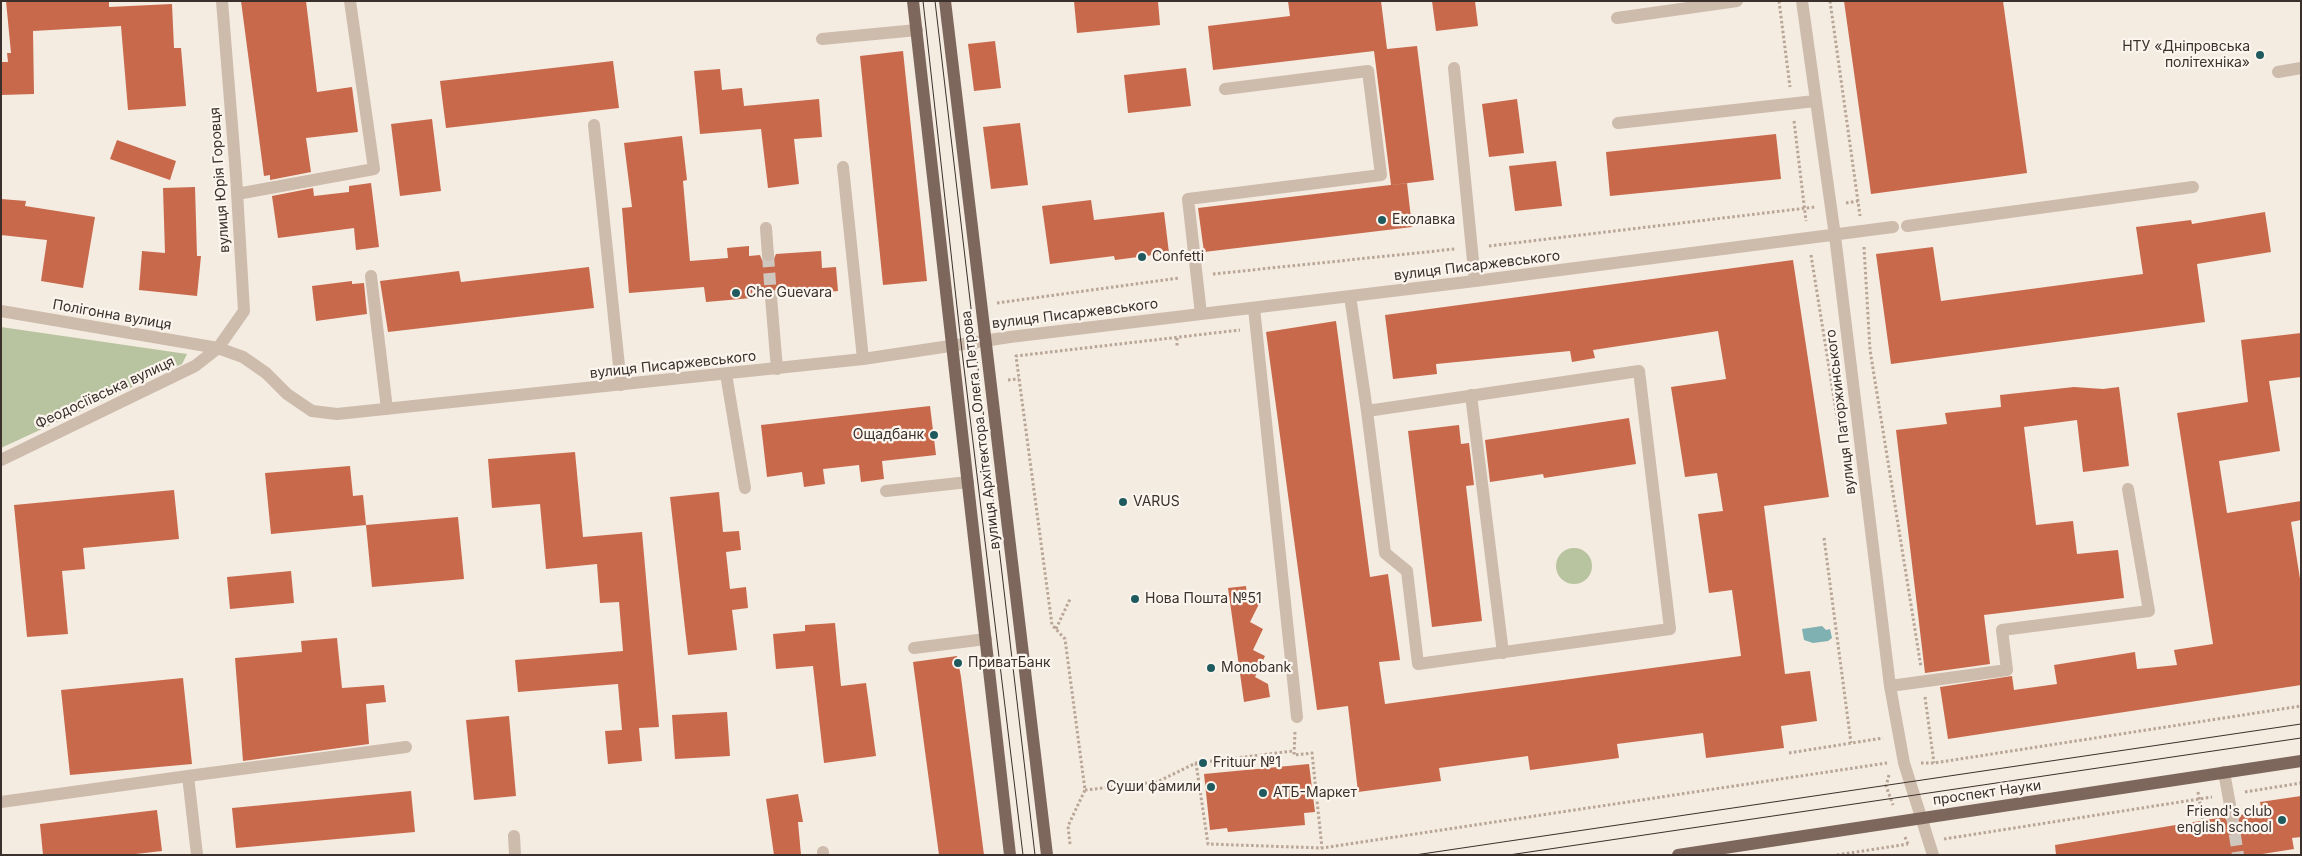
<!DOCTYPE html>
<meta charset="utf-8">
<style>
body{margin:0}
#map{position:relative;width:2302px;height:856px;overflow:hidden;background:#f4ebe1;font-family:Inter,sans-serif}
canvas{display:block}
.frame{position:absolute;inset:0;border:2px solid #3b302b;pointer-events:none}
</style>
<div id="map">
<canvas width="2302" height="856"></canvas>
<div class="frame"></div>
</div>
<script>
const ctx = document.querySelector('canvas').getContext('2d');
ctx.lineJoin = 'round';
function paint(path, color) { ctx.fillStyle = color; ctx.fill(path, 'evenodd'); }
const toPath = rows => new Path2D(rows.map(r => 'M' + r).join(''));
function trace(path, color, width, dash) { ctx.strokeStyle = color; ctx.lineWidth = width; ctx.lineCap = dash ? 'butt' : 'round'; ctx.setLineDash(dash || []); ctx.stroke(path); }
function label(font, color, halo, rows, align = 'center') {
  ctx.font = font + ' Inter,sans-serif'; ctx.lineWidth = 4.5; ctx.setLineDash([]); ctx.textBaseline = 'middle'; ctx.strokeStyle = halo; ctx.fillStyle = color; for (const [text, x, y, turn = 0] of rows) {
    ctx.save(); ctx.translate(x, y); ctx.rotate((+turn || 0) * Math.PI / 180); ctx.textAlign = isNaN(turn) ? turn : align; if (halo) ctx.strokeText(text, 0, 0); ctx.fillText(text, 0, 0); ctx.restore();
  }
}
const green = toPath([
 [1,327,187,354,182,364,1,448],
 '1556 566a18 18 0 1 1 36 0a18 18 0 1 1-36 0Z'
]);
const water = toPath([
 [1822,626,1826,630,1830,629,1832,638,1828,641,1813,643,1804,640,1802,629]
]);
const building = toPath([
 [6,1,109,1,109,7,172,4,174,48,181,48,186,106,128,110,121,26,33,31,34,94,1,95,1,62,8,62,7,53,11,53],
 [241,1,306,1,317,92,352,87,358,132,306,138,311,172,270,180,270,175,264,176],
 [1074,1,1158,1,1160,25,1077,33],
 [1288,1,1381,1,1387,49,1417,46,1434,180,1391,185,1374,51,1213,70,1208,26,1290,16],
 [1432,1,1475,1,1478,26,1436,31],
 [1844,1,2003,1,2027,173,1871,194],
 [995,41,1001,88,974,91,968,44],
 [903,51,927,281,883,285,860,56],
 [613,61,619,108,446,128,440,81],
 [1186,68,1191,106,1128,113,1124,75],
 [720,69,722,90,742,88,744,106,819,99,822,137,794,139,799,184,768,188,761,129,700,134,694,71],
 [1517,99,1524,153,1489,157,1482,104],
 [432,119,441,191,400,196,391,124],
 [1020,123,1028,185,991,189,983,127],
 [1776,134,1781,179,1610,196,1606,152],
 [682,136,687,180,683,181,690,261,728,258,727,248,749,246,749,256,760,255,762,260,768,263,773,261,776,254,821,251,822,268,836,267,838,291,779,296,777,292,771,289,766,291,763,297,706,302,704,287,629,293,622,208,632,207,624,143],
 [117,140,176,161,170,180,110,159],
 [1556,161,1562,206,1515,211,1509,166],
 [371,183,379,247,356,250,354,228,278,238,272,196,313,188,314,196,349,192,349,186],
 [1407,183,1412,227,1204,252,1198,208],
 [195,187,197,256,201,256,197,296,139,290,142,251,165,253,163,188],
 [1,199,26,201,25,206,95,217,83,288,41,281,47,240,1,235],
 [1091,200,1094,220,1164,212,1169,253,1115,260,1114,256,1050,264,1042,206],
 [2265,212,2271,252,2197,264,2205,322,1891,364,1876,254,1933,247,1941,301,2143,274,2136,227,2191,220,2192,224],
 [1793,260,1829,497,1764,506,1785,674,1810,671,1817,721,1781,726,1784,748,1706,758,1703,733,1617,744,1619,758,1530,770,1528,756,1439,768,1441,781,1358,792,1348,706,1317,710,1266,332,1336,321,1370,577,1388,574,1400,660,1379,662,1385,704,1741,656,1732,590,1709,593,1698,514,1723,511,1717,473,1685,477,1671,387,1726,379,1718,331,1593,350,1595,358,1572,362,1570,351,1436,364,1437,374,1393,379,1385,315],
 [589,267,594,308,388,332,380,281,459,271,461,282],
 [352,281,352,284,364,283,367,314,316,321,312,286],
 [2301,333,2301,377,2269,381,2280,451,2219,461,2227,513,2301,501,2301,520,2291,522,2301,585,2301,685,1948,739,1940,687,2012,676,2014,690,2057,684,2054,665,2135,652,2137,669,2177,665,2174,650,2213,644,2177,413,2248,402,2241,340],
 [2074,387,2103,389,2119,387,2129,466,2083,472,2077,420,2024,427,2036,525,2073,521,2077,554,2118,550,2124,598,1984,615,1990,664,1925,673,1896,430,1947,424,1945,413,2001,407,2000,395],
 [930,406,936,455,882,461,884,479,861,482,859,465,823,469,825,484,804,487,802,472,767,477,761,425],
 [1629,418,1636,464,1544,478,1543,474,1490,482,1485,440],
 [1459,425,1461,444,1469,443,1474,485,1466,486,1482,621,1432,627,1408,431],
 [575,452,583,537,642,532,659,727,639,728,642,761,608,764,605,731,622,730,618,684,518,692,515,660,623,651,619,602,600,603,597,564,546,569,540,504,492,508,488,459],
 [350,466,353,496,363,495,366,525,271,534,265,473],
 [174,490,179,539,83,548,85,569,62,571,68,634,27,637,14,505],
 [719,492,723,532,739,531,741,550,726,552,730,589,746,587,748,608,732,610,737,650,688,655,670,497],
 [458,517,464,579,372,587,366,525],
 [291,571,294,603,230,609,227,577],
 [1246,586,1247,598,1259,604,1250,622,1263,629,1253,650,1265,656,1255,677,1268,684,1270,697,1244,702,1228,588],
 [835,623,841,686,866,683,876,756,824,763,813,666,776,669,773,634,805,631,805,625],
 [337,638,342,688,384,685,386,702,366,704,369,744,243,761,235,658,302,652,301,641],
 [957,656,961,677,984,855,939,855,913,662],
 [183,678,192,764,70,775,61,690],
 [727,712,730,756,675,759,672,715],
 [509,716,516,796,474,800,466,720],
 [1309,764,1315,812,1304,813,1305,825,1228,832,1227,828,1210,830,1204,774],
 [411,791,415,832,236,848,232,808],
 [798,794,803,822,798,822,801,855,774,855,766,799],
 [2301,796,2301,837,2292,838,2294,849,2256,855,2056,855,2055,845,2224,817,2229,823,2234,824,2239,819,2240,815,2262,811,2260,802],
 [157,810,162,851,127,855,43,855,40,824]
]);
const minorTunnel = toPath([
 [768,255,771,297],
 [2232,816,2238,855]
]);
const path = toPath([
 [1779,1,1790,87],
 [1830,1,1860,216],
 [1794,121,1806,221],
 [1846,203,1858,201],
 [1489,246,1815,207],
 [1864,247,1870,350,1921,667],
 [1811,255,1840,436],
 [1213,274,1455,249],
 [997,303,1179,278],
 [1177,338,1177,346],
 [1008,380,1019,379],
 [1824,538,1851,743],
 [1056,629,1070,599],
 [1925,697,1934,763],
 [1295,732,1294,755,1312,753,1322,848],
 [1789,753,1883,738],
 [1196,763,1208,844,1322,848,1887,763],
 [1921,763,1934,763,2301,706],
 [1889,775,1886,786,1893,805],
 [1085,790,1157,782,1196,763,1293,751],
 [2198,792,2203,821],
 [2245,792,2301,783],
 [1905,837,1908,844],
 [1944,839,2212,797],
 [1070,844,1068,826,1085,790,1065,639,1052,625,1016,356,1240,330],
 [1837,855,1908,844]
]);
const minor = toPath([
 [1802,1,1835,236,1890,686,1904,763,1933,855],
 [1617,18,1737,1],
 [822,39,917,30],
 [1454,68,1475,281],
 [2278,72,2301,68],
 [1618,123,1815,101],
 [594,125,621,385],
 [843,167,863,359],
 [237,194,374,169,350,1],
 [1907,226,2193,187],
 [766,228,768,255],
 [371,276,387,409],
 [1350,296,1367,411,1639,371,1670,629,1418,664,1407,571,1385,553,1367,411],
 [771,297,777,369],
 [1254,308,1297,717],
 [1,311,218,348,243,357,266,373,287,394,312,411,337,414,863,359,1010,337,1475,281,1893,227],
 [1201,314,1188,199,1381,175,1368,71,1225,89],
 [726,374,745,488],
 [1471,395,1503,653],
 [1,460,195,366,218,348,244,311,236,175,222,1],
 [886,491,968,482],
 [914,648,986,639],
 [1890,686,2007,670,2002,630,2149,611,2128,489],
 [2224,772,2232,816],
 [188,776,406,747],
 [1,802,188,776,197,855],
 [514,836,515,855],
 [823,852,823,855]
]);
const major = toPath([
 [913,1,1010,855],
 [945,1,1047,855],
 [1678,855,2301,761]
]);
const tram = toPath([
 [923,1,961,343,1023,855],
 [935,1,1035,855],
 [1415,855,2301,724],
 [1509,855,2301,738]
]);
const markers = [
 [2260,55,5,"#1f5a5e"],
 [1382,220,5,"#1f5a5e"],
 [1142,257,5,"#1f5a5e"],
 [736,293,5,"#1f5a5e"],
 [934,435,5,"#1f5a5e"],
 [1123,502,5,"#1f5a5e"],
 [1135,599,5,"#1f5a5e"],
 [958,663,5,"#1f5a5e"],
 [1211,668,5,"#1f5a5e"],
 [1203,763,5,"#1f5a5e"],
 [1211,787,5,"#1f5a5e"],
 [1263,793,5,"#1f5a5e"],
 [2282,820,5,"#1f5a5e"]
];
const poiNames = [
 ["НТУ «Дніпровська",2250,47,"right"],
 ["політехніка»",2250,63,"right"],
 ["Еколавка",1392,220],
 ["Confetti",1152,257],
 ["Che Guevara",746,293],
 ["Ощадбанк",924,435,"right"],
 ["VARUS",1133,502],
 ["Нова Пошта №51",1145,599],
 ["ПриватБанк",968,663],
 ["Monobank",1221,668],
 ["Frituur №1",1213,763],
 ["Суши фамили",1201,787,"right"],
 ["АТБ-Маркет",1273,793],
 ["Friend's club",2272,812,"right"],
 ["english school",2272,828,"right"]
];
const streetNames = [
 ["вулиця Юрія Горовця",220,180,-94],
 ["вулиця Писаржевського",1477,266,-7],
 ["вулиця Писаржевського",1075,314,-7],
 ["Полігонна вулиця",112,315,10],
 ["вулиця Писаржевського",673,365,-6],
 ["Феодосіївська вулиця",105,393,-25],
 ["вулиця Паторжинського",1841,412,-97],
 ["вулиця Архітектора Олега Петрова",981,430,-97],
 ["проспект Науки",1987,793,-8]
];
paint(green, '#b8c4a0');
paint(water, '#7fb0b2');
paint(building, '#c8694b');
trace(minorTunnel, '#cfc6bd', 12, [12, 6]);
trace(path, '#b9a596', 3, [2.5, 2.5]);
trace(minor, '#cdbbac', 12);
trace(major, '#7d675c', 12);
trace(tram, '#3b302b', 1);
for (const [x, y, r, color] of markers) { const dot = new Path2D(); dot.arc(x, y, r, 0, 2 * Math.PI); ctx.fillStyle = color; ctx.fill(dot); trace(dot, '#fbf5ee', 2); }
label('14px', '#3b302b', '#fbf5ee', poiNames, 'left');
label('14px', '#3b302b', '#fbf5ee', streetNames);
</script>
